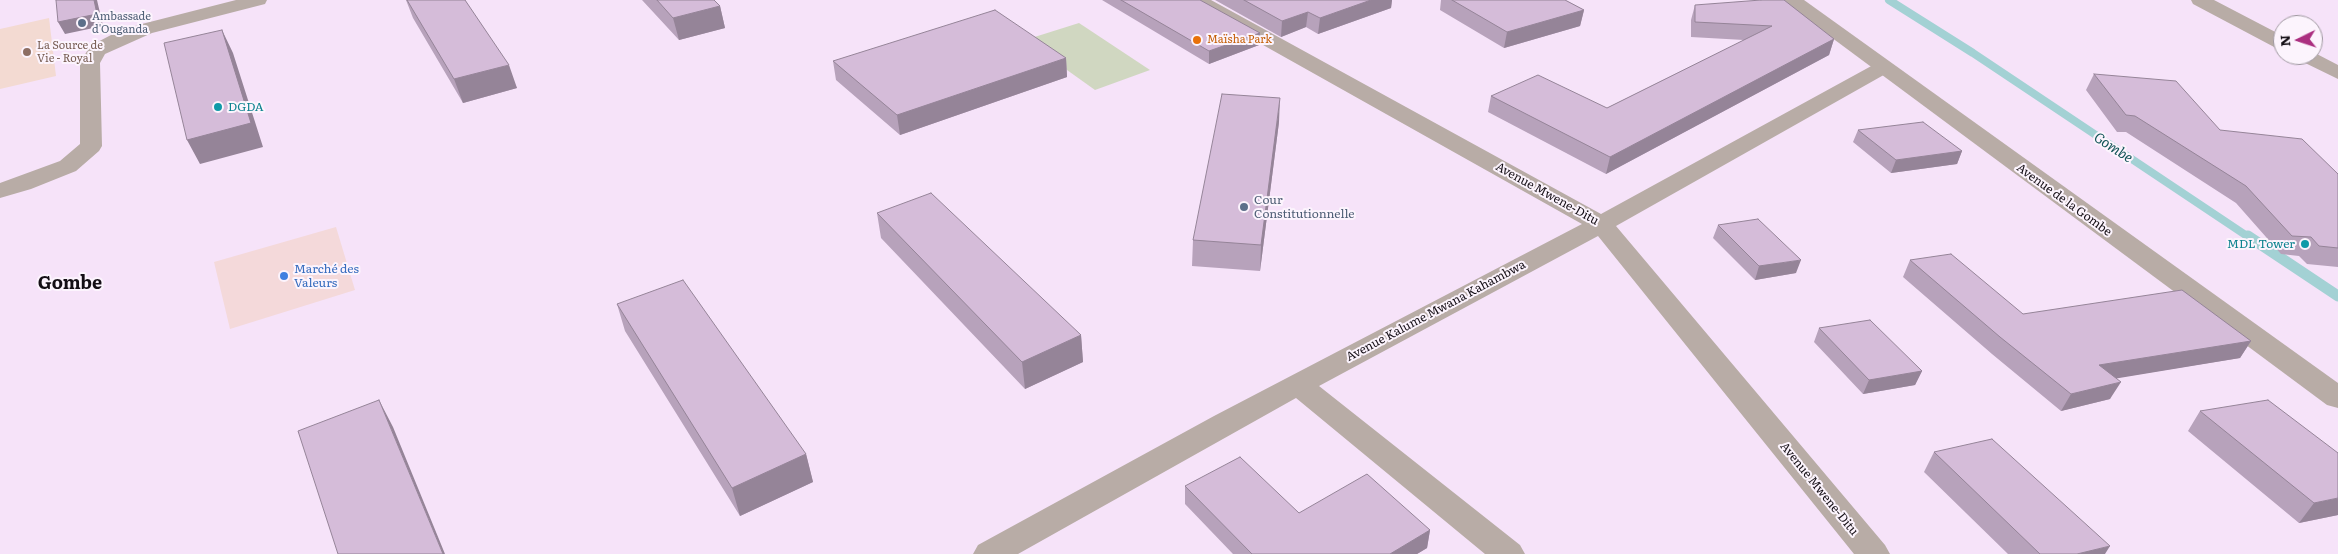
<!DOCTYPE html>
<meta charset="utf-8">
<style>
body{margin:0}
#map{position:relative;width:2338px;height:554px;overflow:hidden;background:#f6e3f9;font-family:Literata,serif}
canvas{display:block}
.north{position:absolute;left:2273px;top:15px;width:50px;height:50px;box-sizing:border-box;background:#fcf4fd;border:1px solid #9f98a0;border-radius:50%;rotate:266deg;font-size:14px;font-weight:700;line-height:20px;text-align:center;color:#140e15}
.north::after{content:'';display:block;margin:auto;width:18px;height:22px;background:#ab2f80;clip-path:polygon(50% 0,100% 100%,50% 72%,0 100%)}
</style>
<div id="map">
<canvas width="2338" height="554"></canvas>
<div class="north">N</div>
</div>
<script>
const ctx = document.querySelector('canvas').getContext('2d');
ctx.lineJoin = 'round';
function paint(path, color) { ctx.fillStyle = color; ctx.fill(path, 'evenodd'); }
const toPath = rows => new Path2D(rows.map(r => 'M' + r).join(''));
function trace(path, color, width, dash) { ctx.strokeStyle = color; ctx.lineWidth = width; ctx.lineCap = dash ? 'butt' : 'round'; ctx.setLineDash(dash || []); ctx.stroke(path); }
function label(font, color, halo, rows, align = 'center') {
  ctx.font = font + ' Literata,serif'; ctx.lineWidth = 4; ctx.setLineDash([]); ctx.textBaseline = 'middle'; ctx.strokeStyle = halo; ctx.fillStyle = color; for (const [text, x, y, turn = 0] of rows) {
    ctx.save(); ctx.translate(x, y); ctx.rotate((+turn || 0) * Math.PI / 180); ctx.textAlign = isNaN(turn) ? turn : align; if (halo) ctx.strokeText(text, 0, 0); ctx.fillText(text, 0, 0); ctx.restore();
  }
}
const commercial = toPath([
 [336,227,355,290,230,329,214,262]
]);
const education = toPath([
 [49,18,56,76,0,89,0,29]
]);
const green = toPath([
 [1079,23,1150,70,1095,90,1025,40]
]);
const streamFar1 = toPath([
 [1889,0,1973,53,2250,238]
]);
const stream = toPath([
 [2248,236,2338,296]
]);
const minor = toPath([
 [236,0,267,0,265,4,152,33,105,54,100,63,102,146,99,151,76,171,31,189,0,198,0,183,60,161,80,144,80,63,90,46,111,35,138,25,236,0],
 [1188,0,1211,0,1601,214,1875,64,1882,62,1889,64,1892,68,1889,72,1616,226,1885,545,1890,554,1854,554,1598,236,1319,386,1520,545,1525,554,1485,554,1296,398,1018,554,973,554,978,545,1214,416,1582,224,1190,4,1188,0],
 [2191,0,2214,0,2283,36,2283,50,2276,48,2193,4,2191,0],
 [2313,52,2338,65,2338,79,2297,59,2294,55,2313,55,2313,52]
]);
const tertiary = toPath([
 [1781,0,1804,0,2338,383,2338,408,2327,405,1781,0]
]);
const wall = toPath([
 [406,0,465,0,517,88,463,103,413,18],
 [642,0,714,0,720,6,725,28,679,40],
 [1102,0,1200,0,1259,45,1209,64],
 [1215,0,1392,0,1391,8,1318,34,1306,27,1281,37],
 [1441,0,1565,0,1584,10,1580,26,1504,48,1440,10],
 [1695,5,1834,39,1829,55,1606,174,1488,112,1491,96,1607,108,1744,40,1691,37,1691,20],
 [1066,58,1067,77,900,135,836,80,833,61],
 [2094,74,2220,130,2338,174,2338,267,2307,264,2299,256,2281,254,2236,203,2126,132,2117,132,2086,90],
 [1279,122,1260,271,1192,266,1193,240],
 [1858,130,1962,151,1957,164,1891,173,1853,142],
 [877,213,1081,335,1083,362,1025,389,881,238],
 [1718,225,1796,273,1755,280,1713,238],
 [1910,260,2023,314,2251,341,2240,358,2115,378,2110,399,2061,411,1992,354,1903,277],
 [617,304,806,454,813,482,740,516,625,331],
 [1819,328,1922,371,1915,385,1863,394,1814,342],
 [2200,411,2338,515,2299,523,2188,431],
 [1934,452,2105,554,2008,554,1924,472],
 [1185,486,1299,513,1430,530,1427,548,1417,554,1233,554,1185,504]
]);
const shadedWall = toPath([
 [94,0,97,0,103,26,65,34,58,22],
 [1371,0,1392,0,1391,8,1318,34,1320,18],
 [720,6,725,28,679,40,673,18],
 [1584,10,1580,26,1504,48,1507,32],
 [1308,12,1306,27,1281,37,1282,21],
 [222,30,233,53,263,147,200,164,187,140],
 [1260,33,1259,45,1209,64,1209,51],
 [1834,39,1829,55,1606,174,1610,157],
 [1066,58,1067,77,900,135,897,115],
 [509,65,517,88,463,103,454,79],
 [1280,98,1279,122,1260,271,1261,245],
 [1962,151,1957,164,1891,173,1896,160],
 [1801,260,1796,273,1755,280,1759,266],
 [1081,335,1083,362,1025,389,1022,362],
 [2251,341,2240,358,2089,383,2099,365],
 [1922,371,1915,385,1863,394,1869,380],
 [2121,382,2110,399,2061,411,2071,394],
 [379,400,393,427,445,554,443,554],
 [806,454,813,482,740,516,732,488],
 [2338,498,2338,515,2299,523,2314,503],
 [1430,530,1427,548,1417,554,1390,554],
 [2110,546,2105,554,2077,554]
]);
const building = toPath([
 [56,0,94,0,97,14,58,22,56,0],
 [407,0,465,0,509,65,454,79,407,0],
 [657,0,714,0,720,6,673,18,657,0],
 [1121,0,1200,0,1260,33,1209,51,1121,0],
 [1244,0,1371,0,1320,18,1308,12,1282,21,1244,0],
 [1452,0,1565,0,1584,10,1507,32,1452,0],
 [1761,0,1784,0,1834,39,1610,157,1491,96,1538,75,1607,108,1772,26,1695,22,1695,5,1761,0],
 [995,10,1066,58,897,115,833,61,995,10],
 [222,30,251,123,187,140,164,43,222,30],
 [2094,74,2176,81,2220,130,2302,139,2338,174,2338,248,2319,246,2311,237,2292,236,2246,186,2135,116,2126,115,2094,74],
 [1222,94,1280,98,1261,245,1193,240,1222,94],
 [1923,122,1962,151,1896,160,1858,130,1923,122],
 [931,193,1081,335,1022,362,877,213,931,193],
 [1758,219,1801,260,1759,266,1718,225,1758,219],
 [1951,254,2023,314,2182,290,2251,341,2099,365,2121,382,2071,394,2000,337,1910,260,1951,254],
 [683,280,806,454,732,488,617,304,683,280],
 [1870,320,1922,371,1869,380,1819,328,1870,320],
 [379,400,443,554,338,554,298,431,379,400],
 [2268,400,2338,453,2338,498,2314,503,2200,411,2268,400],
 [1992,439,2110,546,2077,554,2040,554,1934,452,1992,439],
 [1240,457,1299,513,1367,474,1430,530,1390,554,1252,554,1185,486,1240,457]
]);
const markers = [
 [82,23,5,"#5c6f8a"],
 [1197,40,5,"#e8710a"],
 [27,52,5,"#8d6e63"],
 [218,107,5,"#0f9aa8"],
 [1244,207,5,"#5c6f8a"],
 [2305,244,5,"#0f9aa8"],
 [284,276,5,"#3f7fe0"]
];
const farServicenames = [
 ["Ambassade",92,17],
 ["d'Ouganda",92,30]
];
const farFoodnames = [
 ["Maïsha Park",1207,40]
];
const farEducationnames = [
 ["La Source de",37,46],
 ["Vie - Royal",37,59]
];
const cultureNames = [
 ["DGDA",228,107],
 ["MDL Tower",2295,244,"right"]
];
const streetNames = [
 ["Avenue Mwene-Ditu",1547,194,29],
 ["Avenue de la Gombe",2064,200,36],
 ["Avenue Kalume Mwana Kahambwa",1436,311,-28],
 ["Avenue Mwene-Ditu",1819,489,51]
];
const serviceNames = [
 ["Cour",1254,200],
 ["Constitutionnelle",1254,214]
];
const shopNames = [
 ["Marché des",294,269],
 ["Valeurs",294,283]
];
const waterNames = [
 ["Gombe",2113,148,33]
];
const districtNames = [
 ["Gombe",70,284]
];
paint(commercial, '#f4d9da');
paint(education, '#f3dad2');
paint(green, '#d0d7c1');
trace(streamFar1, '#a3d1d4', 8);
trace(stream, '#a3d1d4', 11);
paint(minor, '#b8aca6');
paint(tertiary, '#b8aca6');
paint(wall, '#b7a2bb');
paint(shadedWall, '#958498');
paint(building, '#d5bcd9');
trace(building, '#958498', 1);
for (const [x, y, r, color] of markers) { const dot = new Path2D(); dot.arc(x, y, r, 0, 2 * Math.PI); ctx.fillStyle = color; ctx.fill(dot); trace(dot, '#fcf4fd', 2); }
label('11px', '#4e5e75', '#fcf4fd', farServicenames, 'left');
label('11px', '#c56008', '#fcf4fd', farFoodnames, 'left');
label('11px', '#785e54', '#fcf4fd', farEducationnames, 'left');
label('12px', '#0d838f', '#fcf4fd', cultureNames, 'left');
label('12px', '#140e15', '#fcf4fd', streetNames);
label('12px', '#4e5e75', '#fcf4fd', serviceNames, 'left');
label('12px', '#366cbe', '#fcf4fd', shopNames, 'left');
label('italic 14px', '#135558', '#fcf4fd', waterNames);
label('bold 18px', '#140e15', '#fcf4fd', districtNames);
</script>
